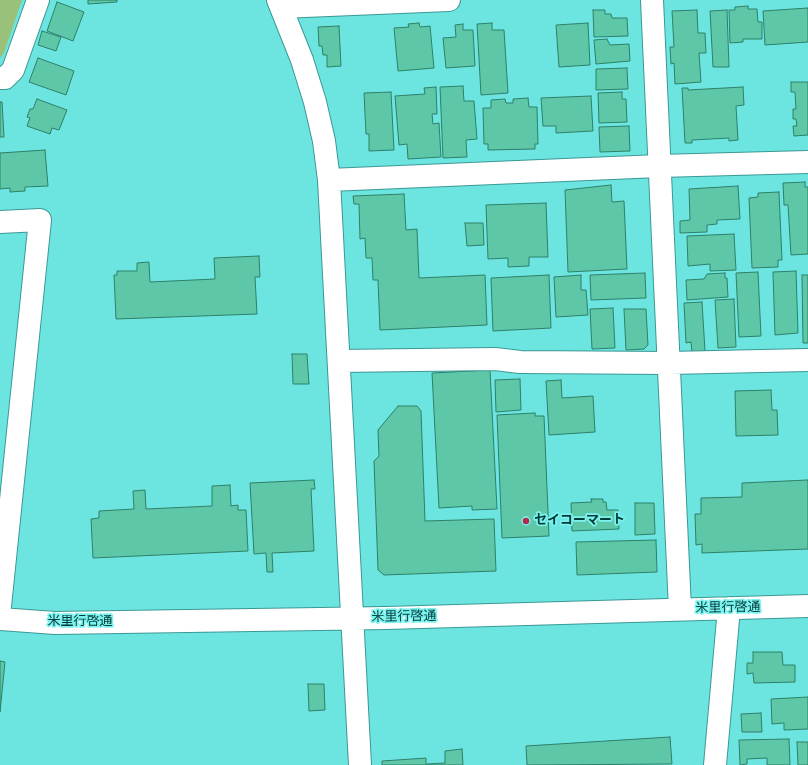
<!DOCTYPE html>
<meta charset="utf-8">
<style>
body{margin:0}
canvas{display:block;background:#6ce5e0}
</style>
<canvas width="808" height="765"></canvas>
<script>
const ctx = document.querySelector('canvas').getContext('2d');
ctx.lineJoin = 'round';
function paint(path, color) { ctx.fillStyle = color; ctx.fill(path, 'evenodd'); }
const toPath = rows => new Path2D(rows.map(r => 'M' + r).join(''));
function trace(path, color, width, dash) { ctx.strokeStyle = color; ctx.lineWidth = width; ctx.lineCap = dash ? 'butt' : 'round'; ctx.setLineDash(dash || []); ctx.stroke(path); }
function label(font, color, halo, rows, align = 'center') {
  ctx.font = font + ' "Archivo Narrow","Noto Sans JP",sans-serif'; ctx.lineWidth = 3.5; ctx.setLineDash([]); ctx.textBaseline = 'middle'; ctx.strokeStyle = halo; ctx.fillStyle = color; for (const [text, x, y, turn = 0] of rows) {
    ctx.save(); ctx.translate(x, y); ctx.rotate((+turn || 0) * Math.PI / 180); ctx.textAlign = isNaN(turn) ? turn : align; if (halo) ctx.strokeText(text, 0, 0); ctx.fillText(text, 0, 0); ctx.restore();
  }
}
const green = toPath([
 [0,0,22,0,4,53,0,58]
]);
const building = toPath([
 [88,0,117,0,117,2,88,4,88,0],
 [57,2,84,12,73,41,47,31,57,2],
 [748,6,748,9,757,9,758,22,762,22,762,39,743,39,743,42,730,43,729,10,735,10,735,7,748,6],
 [808,8,808,42,765,45,763,11,808,8],
 [593,10,605,10,605,14,611,14,612,18,627,18,628,36,594,37,593,10],
 [697,10,698,33,705,33,706,53,699,53,701,82,675,84,674,63,671,64,670,47,674,47,672,11,697,10],
 [727,10,729,67,713,67,710,11,727,10],
 [419,23,420,27,430,26,434,68,398,71,394,28,409,27,408,24,419,23],
 [492,23,492,30,504,30,508,93,481,95,477,24,492,23],
 [588,23,590,65,559,67,556,25,588,23],
 [463,24,463,30,473,30,475,66,446,68,443,38,456,37,455,25,463,24],
 [339,26,341,66,327,67,327,55,323,55,322,46,319,46,318,27,339,26],
 [42,31,61,37,56,51,38,45,42,31],
 [607,39,610,45,629,44,630,61,596,64,594,40,607,39],
 [38,58,74,71,66,95,29,82,38,58],
 [627,68,628,89,596,90,596,69,627,68],
 [791,82,808,82,808,135,794,136,793,126,797,126,796,119,793,119,793,109,796,109,795,92,791,92,791,82],
 [463,86,464,101,474,101,477,139,466,140,467,157,443,158,440,87,463,86],
 [436,87,437,114,432,114,433,124,439,123,441,157,408,159,407,144,399,145,395,96,425,94,424,88,436,87],
 [743,87,744,105,736,106,738,140,729,141,729,138,692,140,692,143,685,143,682,88,688,88,688,90,743,87],
 [391,92,394,150,369,151,369,134,366,134,364,93,391,92],
 [622,92,622,99,626,99,627,122,599,123,598,93,622,92],
 [591,96,593,131,556,133,556,126,543,126,541,98,591,96],
 [528,98,529,107,537,107,538,144,535,144,535,149,488,150,488,144,484,144,483,108,491,108,491,100,505,99,506,103,513,103,513,99,528,98],
 [37,99,67,110,59,130,52,128,50,134,27,126,30,118,27,117,30,109,33,109,37,99],
 [0,102,2,102,4,137,0,137,0,102],
 [629,126,630,151,600,152,599,127,629,126],
 [45,150,48,186,25,187,25,191,10,192,10,188,0,189,0,153,45,150],
 [805,182,805,187,808,187,808,254,791,255,788,205,784,205,783,183,805,182],
 [611,185,612,202,624,201,627,269,568,272,565,190,611,185],
 [738,186,740,219,717,220,717,224,707,225,707,232,680,233,680,221,690,220,689,189,738,186],
 [779,192,782,260,778,260,778,267,752,268,749,198,758,197,758,193,779,192],
 [404,194,406,230,417,229,419,278,485,275,487,325,380,330,378,280,373,280,372,258,366,258,365,238,360,239,359,204,354,204,353,196,404,194],
 [546,203,548,257,529,257,529,266,508,267,508,258,488,259,486,205,546,203],
 [465,223,483,223,484,245,467,246,465,223],
 [734,234,736,270,710,271,710,264,688,266,687,236,734,234],
 [259,256,260,277,255,277,257,314,116,319,114,275,117,275,117,271,137,271,137,263,149,262,150,282,215,279,214,258,259,256],
 [796,271,798,333,775,335,773,272,796,271],
 [758,272,761,336,739,337,736,273,758,272],
 [645,273,646,298,591,300,590,275,645,273],
 [725,273,725,278,727,278,728,297,687,300,686,280,704,279,707,274,725,273],
 [549,275,551,328,493,331,491,278,549,275],
 [581,275,581,290,586,290,588,315,556,317,554,277,581,275],
 [802,275,808,275,808,343,803,343,802,275],
 [734,299,736,347,718,348,715,300,734,299],
 [702,302,705,351,692,353,691,342,686,343,684,303,702,302],
 [613,308,615,348,592,349,590,309,613,308],
 [624,309,646,309,648,345,644,349,626,350,624,309],
 [292,354,307,354,309,384,293,384,292,354],
 [490,370,497,509,472,510,472,506,439,508,432,373,490,370],
 [520,379,521,410,496,412,495,380,520,379],
 [561,380,562,398,593,396,595,432,549,435,546,381,561,380],
 [771,390,772,410,777,410,778,435,736,436,735,391,771,390],
 [398,406,417,406,421,411,425,521,494,519,496,571,384,575,378,570,374,461,379,456,378,430,398,406],
 [535,413,535,416,544,416,549,536,502,538,497,415,535,413],
 [314,480,315,489,311,489,314,551,272,553,273,572,267,572,266,553,254,554,250,483,314,480],
 [808,480,808,549,702,553,702,544,696,545,695,514,701,514,701,498,742,497,742,483,808,480],
 [230,485,231,506,238,505,238,510,246,510,248,551,93,558,91,519,99,518,99,511,134,509,133,491,145,490,146,509,212,506,212,486,230,485],
 [591,499,603,499,603,502,606,502,607,510,618,510,619,529,572,531,571,503,592,502,591,499],
 [635,503,654,503,655,534,635,535,635,503],
 [656,540,657,572,577,575,576,542,656,540],
 [753,652,782,652,783,665,795,665,795,682,754,683,753,673,747,674,747,663,753,663,753,652],
 [0,661,5,662,0,712,0,661],
 [308,684,324,684,325,710,309,711,308,684],
 [808,697,808,729,784,730,784,723,772,724,771,699,808,697],
 [761,713,762,732,742,732,741,714,761,713],
 [670,737,672,764,527,765,526,746,670,737],
 [789,739,790,765,767,765,767,758,747,759,747,764,740,765,739,740,789,739],
 [797,742,808,742,808,765,798,765,797,742],
 [462,749,463,765,382,765,382,761,426,758,426,764,445,763,445,751,462,749]
]);
const minor = toPath([
 [278,0,302,60,315,102,324,141,329,180,360,765],
 [652,0,680,609],
 [281,7,449,0],
 [0,78,5,78,13,70,38,0],
 [329,180,659,166,808,162],
 [0,222,40,220,0,606],
 [339,361,495,359,520,362,669,363,808,360],
 [0,619,55,623,386,618,808,606],
 [715,765,729,608]
]);
const markers = [
 [526,521,4,"#b8274d"]
];
const poiNames = [
 ["セイコーマート",534,521]
];
const streetNames = [
 ["米里行啓通",728,608,-1],
 ["米里行啓通",404,617,-1],
 ["米里行啓通",80,622]
];
paint(green, '#9ac179');
paint(building, '#5dc7a8');
trace(building, '#2e8069', 1);
trace(minor, '#3b9894', 24);
trace(minor, '#fff', 22);
for (const [x, y, r, color] of markers) { const dot = new Path2D(); dot.arc(x, y, r, 0, 2 * Math.PI); ctx.fillStyle = color; ctx.fill(dot); trace(dot, '#7bf2ed', 1.5); }
label('bold 13px', '#003a39', '#7bf2ed', poiNames, 'left');
label('13px', '#003a39', '#7bf2ed', streetNames);
</script>
